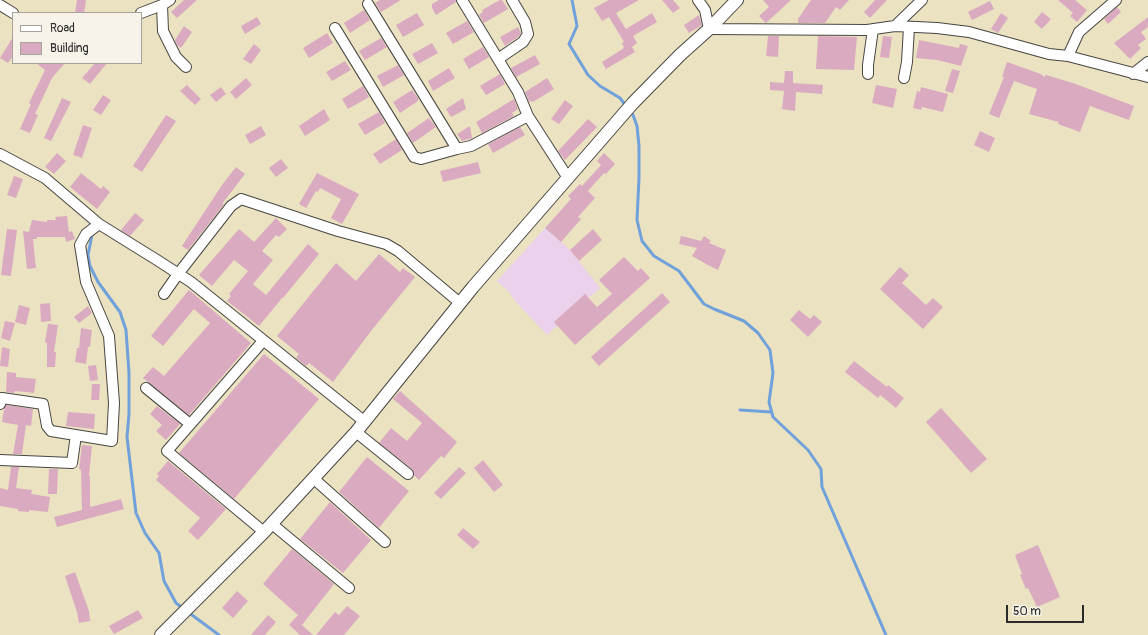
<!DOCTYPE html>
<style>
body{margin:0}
#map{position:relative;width:1148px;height:635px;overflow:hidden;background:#ebe2c1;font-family:Pangolin,sans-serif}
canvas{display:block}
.legend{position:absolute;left:12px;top:12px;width:130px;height:52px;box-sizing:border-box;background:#f7f3e8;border:1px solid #a5a39c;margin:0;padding:5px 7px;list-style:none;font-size:12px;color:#2b2b2b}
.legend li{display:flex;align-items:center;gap:8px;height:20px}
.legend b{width:20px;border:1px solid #a5a39c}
.scale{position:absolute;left:1006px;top:605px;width:78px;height:18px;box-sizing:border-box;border:2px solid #2b2b2b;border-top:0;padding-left:5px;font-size:12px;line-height:14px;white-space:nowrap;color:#2b2b2b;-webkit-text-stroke:3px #f7f3e8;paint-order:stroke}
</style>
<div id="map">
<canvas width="1148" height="635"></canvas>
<ul class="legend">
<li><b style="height:5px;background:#fff"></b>Road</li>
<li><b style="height:11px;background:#daabc0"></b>Building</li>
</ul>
<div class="scale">50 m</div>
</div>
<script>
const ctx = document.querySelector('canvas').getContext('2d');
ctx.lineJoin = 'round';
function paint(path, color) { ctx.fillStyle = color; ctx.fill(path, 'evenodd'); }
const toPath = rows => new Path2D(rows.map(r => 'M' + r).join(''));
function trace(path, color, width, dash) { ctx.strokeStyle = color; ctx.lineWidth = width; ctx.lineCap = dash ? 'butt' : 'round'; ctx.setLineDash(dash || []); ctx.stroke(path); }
const built = toPath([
 [545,228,570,250,600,288,547,335,516,302,508,291,497,281]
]);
const stream = toPath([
 [572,0,577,26,569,44,588,75,600,86,620,98,626,106],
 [629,110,633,115,637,126,639,146,639,178,637,220,642,241,654,256,679,271,704,304,714,309,744,321,758,333,770,350,773,373,769,402,773,417,808,450,821,469,822,487,886,635],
 [92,235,88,255,90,266,98,282,120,312,126,330,129,373,129,414,127,437,136,513,145,533,159,553,164,581,176,603,184,609],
 [740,410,771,412],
 [188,612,219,635]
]);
const building = toPath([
 [77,0,86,0,84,13,75,13],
 [184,0,197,0,177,18,171,12],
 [380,0,401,0,381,12,375,3],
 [439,0,456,0,456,2,436,15,432,8,432,4],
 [500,0,502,0,508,9,484,23,479,15,483,12,482,10],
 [609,0,639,0,616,13,626,29,652,13,657,22,633,36,637,43,632,47,635,52,606,69,602,62,624,48,622,43,624,42,609,17,602,21,594,8],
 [662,0,673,0,680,8,673,13],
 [763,0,791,0,766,23,759,16,769,7],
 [811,0,849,0,840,10,836,7,825,23,798,23,798,19],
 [875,0,887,0,870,18,864,12],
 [1058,0,1075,0,1087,10,1077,22,1070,16,1073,13],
 [990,1,994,9,972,20,968,12],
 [1117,7,1121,12,1108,24,1104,19],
 [364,10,370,20,350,33,344,23],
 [1042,12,1051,19,1042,29,1034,22],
 [417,13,424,25,403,37,396,25],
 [1001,13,1008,18,998,33,991,29],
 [699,15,702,25,689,33,684,25],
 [257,17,261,24,245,34,241,26],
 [1148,17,1148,27,1141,32,1146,39,1138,45,1141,48,1130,59,1114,43],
 [467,21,474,32,453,44,446,33],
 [184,26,192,32,181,48,177,45,175,40],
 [518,27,521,33,518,37,505,46,500,37],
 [327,33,333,43,309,58,303,48],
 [768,36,779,36,778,57,766,56],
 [818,36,857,37,854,70,816,69],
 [883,36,892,37,889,58,880,57],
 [13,37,13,56,8,63,0,58],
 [381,38,387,47,365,60,359,51],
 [919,40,959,48,960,44,968,46,961,66,937,60,916,58],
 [432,43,438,53,418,64,412,54],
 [254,44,261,50,251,64,243,59],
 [483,47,489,57,469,69,463,59],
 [535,55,540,64,516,77,511,68],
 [345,61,351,70,332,81,326,72],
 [1007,62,1041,74,1044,77,1046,75,1073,83,1134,106,1129,120,1090,106,1080,132,1058,124,1059,122,1029,114,1037,89,1014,81,999,118,989,114,1004,77,1002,77],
 [36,63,65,63,52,78,35,114,38,115,30,133,20,129,31,104,29,103,45,70],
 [95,63,107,63,90,84,82,78],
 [398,65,404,75,383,87,377,76],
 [449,68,455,78,433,91,428,81],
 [952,69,960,71,953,93,945,91],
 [785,71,793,71,793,83,823,85,822,94,796,92,795,111,782,109,784,91,770,90,770,82,784,83],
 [500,74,505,84,486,95,480,86],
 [246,78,252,85,236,99,230,92],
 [547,78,554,89,533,102,532,101,529,102,525,92],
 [187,85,201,99,195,105,180,91],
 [876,85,897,89,893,108,872,103],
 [363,86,369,97,348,109,342,99],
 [221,87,226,94,216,102,210,95],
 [921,87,948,94,943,112,922,107,921,110,913,108,917,91,920,92],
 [412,90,418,98,418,101,400,113,393,102],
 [103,95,111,100,101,115,93,110],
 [62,98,71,102,51,141,44,138],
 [463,98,466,109,451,117,446,109],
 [514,99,518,109,512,113,514,116,482,133,476,122],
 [565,100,573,106,559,124,551,119],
 [324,109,330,120,305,136,299,126],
 [379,112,385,123,365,135,358,124],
 [166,115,176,121,142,172,133,166],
 [429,118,436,127,413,143,407,133],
 [588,119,597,127,565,160,558,151],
 [83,125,92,128,82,158,73,155],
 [261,126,266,135,250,144,245,135],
 [470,126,472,138,462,141,457,134],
 [520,127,525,135,493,153,488,144],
 [980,131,995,138,989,152,974,145],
 [396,139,402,150,380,164,373,154],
 [57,153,66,161,54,174,45,167],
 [604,153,615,164,606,174,604,173,588,191,595,198,578,217,581,219,561,242,545,228,571,199,568,196,580,184,582,186,601,165,597,161],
 [281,159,288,168,276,177,269,168],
 [478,162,481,173,443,182,440,171],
 [236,167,245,174,222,204,224,204,221,208,188,250,182,246,222,185],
 [81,173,101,189,103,186,110,192,97,209,70,187],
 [317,173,359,194,342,224,331,218,341,199,320,188,318,192,316,191,306,208,299,204],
 [14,176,23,179,16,198,7,195],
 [135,213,144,220,130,236,121,230],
 [67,216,69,232,72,231,75,239,66,242,65,237,37,237,37,239,33,239,36,268,27,269,23,231,29,232,32,220,47,222,47,220,56,220,55,217],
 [276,218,287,229,279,237,276,235,262,251,273,260,253,284,266,295,308,244,319,254,283,298,283,297,259,326,227,301,231,296,229,294,248,271,234,260,212,286,199,275,239,229,254,242],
 [7,229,17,230,11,276,1,275],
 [593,229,602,240,579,261,570,250],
 [681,236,701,241,704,236,711,241,709,243,726,250,718,270,708,265,692,256,697,248,679,244],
 [379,254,400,272,403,268,415,277,371,331,333,382,309,363,306,366,296,358,299,354,277,336,336,263,356,281],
 [624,257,638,271,641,268,650,278,575,345,554,322,585,294,597,307,612,294,599,280],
 [900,267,909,275,902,283,926,305,933,298,943,307,923,329,880,289],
 [189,290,251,343,189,415,143,378,153,367,164,376,210,323,194,309,163,346,151,336],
 [662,293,670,302,599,366,591,357],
 [50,303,51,321,41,322,40,304],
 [19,305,30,308,26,325,15,322],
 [88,306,92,313,79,323,74,317],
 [799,310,810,319,814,315,822,322,808,337,790,320],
 [5,321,15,323,10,341,1,338],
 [48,324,58,325,54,352,56,352,55,367,47,367,47,343,45,342],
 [81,328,92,330,90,347,88,347,86,364,75,362,77,348,79,348],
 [2,347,10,349,8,367,0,366],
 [264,354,319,399,234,499,179,453],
 [854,361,887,387,888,385,904,398,896,408,880,395,878,398,845,372],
 [96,365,98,380,90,381,88,366],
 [7,372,16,373,16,377,36,379,34,393,15,391,14,393,6,392],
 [92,384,100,384,99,400,91,400],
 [400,391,457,442,444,458,441,456,419,480,414,475,412,469,379,443,391,428,407,441,422,423,393,399],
 [6,405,33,409,31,426,26,425,22,454,13,454,18,425,2,422,4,409],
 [157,406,180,424,166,440,156,431,162,425,150,414],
 [941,408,987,459,971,473,926,422],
 [68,412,95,414,94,429,66,426],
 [82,445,92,446,89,476,90,476,90,507,121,499,124,509,57,527,54,517,82,510,81,470,79,469],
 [367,457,409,491,379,528,339,492],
 [483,460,503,485,494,492,474,468],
 [168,461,226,509,198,540,188,531,200,518,156,480,159,476,157,474],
 [11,467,19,467,16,488,32,490,31,494,50,497,48,512,29,510,29,512,18,511,18,509,0,506,0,488,8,490],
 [459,467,466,473,441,499,434,493],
 [49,469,58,469,57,494,48,494],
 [330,502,371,540,343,573,300,539],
 [463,528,480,542,473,549,457,535],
 [1038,545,1060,597,1037,607,1028,588,1026,589,1020,575,1022,574,1015,555],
 [292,549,334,584,302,625,313,635,300,635,289,625,298,615,263,584],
 [75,572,89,611,90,621,79,623,77,612,65,576],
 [237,591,248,601,233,618,222,608],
 [347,606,360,616,344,635,316,635,335,612,339,615],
 [138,610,143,618,114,634,109,626],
 [268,615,276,622,265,635,251,635]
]);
const minor = toPath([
 [462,0,518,92,528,116,568,178],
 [698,0,705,10,709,29,867,30,895,26,937,28,969,32,1049,54,1068,56,1148,77],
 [368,4,457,149,471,146,528,116],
 [0,5,13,13],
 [162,5,163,31,176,57,186,67],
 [141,13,162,5,170,0],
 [895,26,922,0],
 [335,28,414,157,421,159,457,149],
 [1068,56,1079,32,1116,0],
 [498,59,523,42,528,34,525,22,512,0],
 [868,74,868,65,873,29],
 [1133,74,1148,62],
 [904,78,907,62,909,27],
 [0,154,45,178,99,224,157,260,191,282,365,422],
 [164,294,178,274,231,206,241,199,338,231,386,244,398,251,460,303],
 [263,341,167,451,264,532],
 [146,388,190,424],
 [0,404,2,398,43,404,47,426,51,431,112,441,114,403,109,336,86,282,80,245,86,234,99,224],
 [356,432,408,474],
 [0,460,72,463,76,435],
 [313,478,385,542],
 [272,524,349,588]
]);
const tertiary = toPath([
 [161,635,264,532,356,432,473,287,633,103,680,55,709,29,737,0]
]);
paint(built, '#ebd1eb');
trace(stream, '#70a1da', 3);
paint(building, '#daabc0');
trace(minor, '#484642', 12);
trace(tertiary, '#484642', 14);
trace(minor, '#fff', 10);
trace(tertiary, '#fff', 12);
</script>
